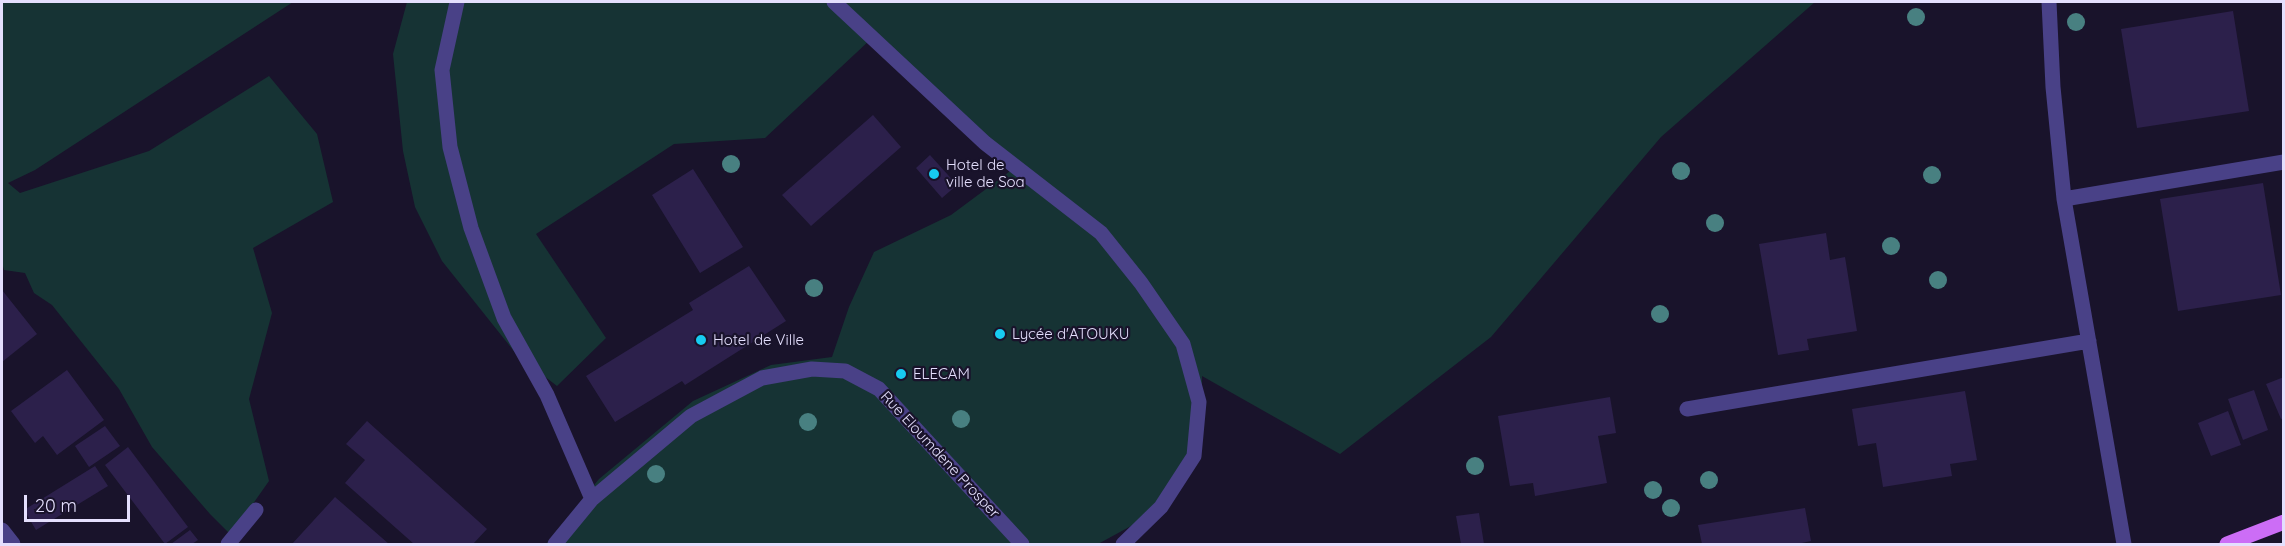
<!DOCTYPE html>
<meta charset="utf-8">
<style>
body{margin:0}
#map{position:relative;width:2285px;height:546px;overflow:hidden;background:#19132b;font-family:Quicksand,sans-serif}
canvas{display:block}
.frame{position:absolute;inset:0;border:3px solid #e4dffd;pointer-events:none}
.scale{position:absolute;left:24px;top:495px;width:106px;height:27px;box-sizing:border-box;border:3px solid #e4dffd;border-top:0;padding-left:8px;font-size:18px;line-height:21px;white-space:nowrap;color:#e4dffd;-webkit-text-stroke:4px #19132b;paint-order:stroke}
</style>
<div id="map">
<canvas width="2285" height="546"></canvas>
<div class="frame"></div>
<div class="scale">20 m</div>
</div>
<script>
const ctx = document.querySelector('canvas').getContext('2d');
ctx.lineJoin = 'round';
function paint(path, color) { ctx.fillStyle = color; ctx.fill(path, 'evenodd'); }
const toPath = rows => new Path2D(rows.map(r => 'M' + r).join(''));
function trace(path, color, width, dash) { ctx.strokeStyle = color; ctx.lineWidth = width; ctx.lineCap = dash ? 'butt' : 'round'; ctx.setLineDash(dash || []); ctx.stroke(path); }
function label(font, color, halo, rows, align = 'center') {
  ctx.font = font + ' Quicksand,sans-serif'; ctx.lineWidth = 4.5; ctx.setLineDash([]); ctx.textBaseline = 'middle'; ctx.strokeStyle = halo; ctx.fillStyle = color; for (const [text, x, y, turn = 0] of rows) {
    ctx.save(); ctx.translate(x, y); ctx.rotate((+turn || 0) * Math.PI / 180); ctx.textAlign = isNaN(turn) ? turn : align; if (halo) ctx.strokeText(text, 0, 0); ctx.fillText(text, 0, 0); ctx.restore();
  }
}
const green = toPath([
 [2,2,293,2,35,170,8,183,20,193,149,151,269,76,317,134,333,202,253,248,272,313,249,399,269,481,231,535,210,514,152,447,119,389,52,305,34,293,25,273,4,270,2,263],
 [407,2,1815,2,1661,137,1491,337,1340,454,1202,376,1202,439,1153,514,1098,544,546,544,599,479,693,401,771,365,832,357,849,307,874,252,951,215,1013,169,871,39,765,138,674,144,536,234,606,338,557,386,517,355,442,261,415,207,403,151,393,54]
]);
const building = toPath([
 [2233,11,2249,111,2137,128,2121,29],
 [873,115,901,147,811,226,782,195],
 [930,155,957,185,942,198,916,168],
 [693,169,743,247,700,273,652,195],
 [2263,183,2281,295,2178,311,2160,199],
 [1826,233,1830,260,1845,257,1857,331,1807,339,1809,350,1778,355,1759,244],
 [749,266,786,321,685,385,682,381,615,422,586,376,693,310,689,303],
 [2,290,37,334,2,362],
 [67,370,104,420,57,455,43,436,35,443,11,411],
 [2284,377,2284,418,2281,419,2266,384],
 [2254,390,2268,430,2243,440,2228,399],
 [1965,391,1977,460,1950,464,1952,476,1883,487,1876,443,1858,446,1852,409],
 [1610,397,1616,433,1598,436,1607,483,1535,496,1533,483,1510,486,1498,416],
 [2228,411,2241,445,2211,456,2198,423],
 [367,421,487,529,473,544,414,544,345,483,365,460,346,444],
 [105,426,120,446,89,467,75,446],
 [128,447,188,527,165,544,105,465],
 [95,466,108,486,36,530,24,510],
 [335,497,389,544,292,544],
 [1805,508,1811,541,1797,544,1702,544,1698,525],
 [1479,513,1484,544,1461,544,1456,516],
 [190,530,198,540,192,544,171,544]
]);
const minor = toPath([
 [457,2,442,70,450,147,471,228,504,318,547,395,592,499],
 [834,2,985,143,1101,233,1141,283,1183,344,1199,402,1194,456,1161,507,1123,544],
 [2049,2,2053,87,2064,199,2124,544],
 [2064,199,2284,162],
 [1687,409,2089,341],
 [2,530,13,544],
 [228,544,256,510],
 [555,544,592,499,691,416,762,378,812,369,845,371,879,389,1022,544]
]);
const major = toPath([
 [2227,544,2284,522]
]);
const trees = [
 [1916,17],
 [2076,22],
 [731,164],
 [1681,171],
 [1932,175],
 [1715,223],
 [1891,246],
 [1938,280],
 [814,288],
 [1660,314],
 [961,419],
 [808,422],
 [1475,466],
 [656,474],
 [1709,480],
 [1653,490],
 [1671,508]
];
const markers = [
 [934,174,6,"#17cbf1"],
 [1000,334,6,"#17cbf1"],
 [701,340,6,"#17cbf1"],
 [901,374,6,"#17cbf1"]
];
const poiNames = [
 ["Hotel de",946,165],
 ["ville de Soa",946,182],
 ["Lycée d'ATOUKU",1012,334],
 ["Hotel de Ville",713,340],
 ["ELECAM",913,374]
];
const streetNames = [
 ["Rue Eloumdene Prosper",940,455,47]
];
paint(green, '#163334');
paint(building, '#2c204b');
trace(minor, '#494187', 15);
trace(major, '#cc6df6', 15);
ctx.fillStyle = '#488081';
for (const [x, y] of trees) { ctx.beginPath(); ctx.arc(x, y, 9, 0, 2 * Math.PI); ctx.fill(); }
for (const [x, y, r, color] of markers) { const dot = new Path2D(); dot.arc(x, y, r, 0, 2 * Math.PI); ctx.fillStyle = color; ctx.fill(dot); trace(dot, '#19132b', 2); }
label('15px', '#e4dffd', '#19132b', poiNames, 'left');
label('15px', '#e4dffd', '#19132b', streetNames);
</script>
